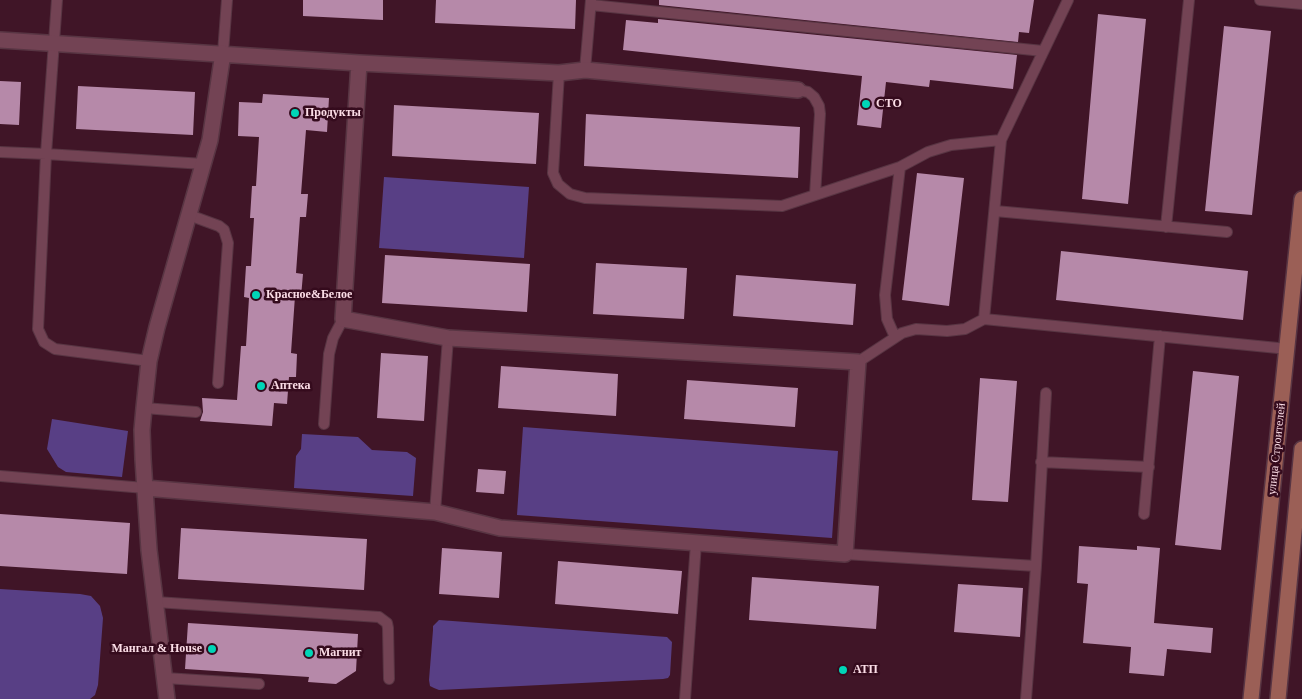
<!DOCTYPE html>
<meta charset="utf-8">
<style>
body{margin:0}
canvas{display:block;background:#401527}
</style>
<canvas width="1302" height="699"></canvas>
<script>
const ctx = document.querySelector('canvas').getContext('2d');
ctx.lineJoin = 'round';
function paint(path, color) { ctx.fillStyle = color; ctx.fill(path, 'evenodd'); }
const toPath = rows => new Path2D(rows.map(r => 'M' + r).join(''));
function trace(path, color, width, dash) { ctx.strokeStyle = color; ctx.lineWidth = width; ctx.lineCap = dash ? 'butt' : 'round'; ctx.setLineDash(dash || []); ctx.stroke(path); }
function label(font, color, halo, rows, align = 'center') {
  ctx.font = font + ' "Times New Roman",serif'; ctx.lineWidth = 5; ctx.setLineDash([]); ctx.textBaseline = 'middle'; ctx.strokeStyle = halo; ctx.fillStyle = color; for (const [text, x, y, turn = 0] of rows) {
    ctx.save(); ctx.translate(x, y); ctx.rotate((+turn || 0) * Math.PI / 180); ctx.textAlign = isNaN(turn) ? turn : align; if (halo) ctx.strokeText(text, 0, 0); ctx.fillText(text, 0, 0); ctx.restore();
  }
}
const green = toPath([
 [384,177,529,187,524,258,379,248],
 [52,419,128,431,122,477,66,472,58,467,47,449],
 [523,427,838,451,832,538,517,515],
 [302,434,358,437,372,450,407,452,416,458,413,496,294,488,296,456,301,449],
 [0,589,80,594,91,596,100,606,103,618,98,685,95,695,90,699,0,699],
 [439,620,667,637,672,642,670,675,668,678,663,679,439,690,434,688,430,686,429,680,433,630,433,626]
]);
const building = toPath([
 [303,0,383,0,383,20,303,16],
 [436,0,576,0,575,29,435,23],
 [659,0,1034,0,1029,33,1019,32,1018,42,659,5],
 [1098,14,1146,19,1128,204,1082,199],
 [658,19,1017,55,1013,89,930,80,929,87,886,82,881,128,857,125,862,76,623,50,626,20,658,23],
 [1224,26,1271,31,1252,215,1205,211],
 [0,81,21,82,19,125,0,124],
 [78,86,195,92,193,135,76,129],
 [263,94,329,98,327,132,306,130,301,194,308,194,306,217,300,217,296,273,303,274,301,297,295,296,291,353,297,354,296,377,289,377,287,404,274,403,272,426,200,421,203,412,202,398,237,400,241,346,246,346,249,298,244,297,246,266,251,266,254,218,250,218,252,186,256,186,259,137,238,136,239,102,262,103],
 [394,105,539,113,536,164,392,156],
 [586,114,800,127,798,178,584,166],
 [917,173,964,178,949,306,902,300],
 [1061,251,1248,271,1243,320,1056,300],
 [385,255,530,264,527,312,382,303],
 [596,263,687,268,684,319,593,314],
 [736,275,856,284,853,325,733,316],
 [381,353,428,356,424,421,377,418],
 [501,366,618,374,616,416,498,408],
 [1193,371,1239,376,1221,550,1175,545],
 [980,378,1017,381,1008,502,972,500],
 [687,380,798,388,795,427,684,419],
 [478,469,506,471,504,494,476,492],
 [0,514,130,523,127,574,0,566],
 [181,528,367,539,364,590,178,579],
 [1079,546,1137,550,1137,546,1160,548,1154,623,1213,628,1211,653,1167,649,1164,676,1129,673,1131,647,1083,643,1088,584,1077,583],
 [442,548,502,552,499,598,439,594],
 [558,561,682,571,678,614,555,604],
 [752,577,879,586,876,629,749,620],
 [958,584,1023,588,1020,637,954,632],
 [188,623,358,634,356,671,336,684,308,682,309,677,185,669]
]);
const lane = toPath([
 [1260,0,1302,4],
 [591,5,1043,51],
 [223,53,227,0],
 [585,70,591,0],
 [559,73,553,173,558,184,570,194,585,198,782,206,900,167,928,152,951,145,1001,140],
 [798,90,808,92,814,97,819,106,820,114,815,195],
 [0,152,46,154,57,0],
 [995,211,1227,232],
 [189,215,219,226,224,230,228,243,218,383],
 [1166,227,1189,0],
 [984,319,1001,140,1068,0],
 [895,337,887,319,885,295,900,167],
 [149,361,55,349,44,342,38,329,46,154,204,164],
 [858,362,902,333,916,329,947,331,965,329,984,319,1288,349],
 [144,408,196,412],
 [324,424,329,354,333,338,343,319],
 [1041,462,1149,467],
 [0,476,145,488],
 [435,512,448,338],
 [1144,514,1160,336],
 [845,554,1036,566],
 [156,602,379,617,387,623,388,628,389,679],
 [165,678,259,684],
 [685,699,696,543],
 [1026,699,1036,566,1046,393]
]);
const street = toPath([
 [0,40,359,63,559,73,585,70,798,90],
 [145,488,435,512,500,528,845,554,858,362,448,338,343,319,359,63],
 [167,699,149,550,143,459,142,430,144,408,149,361,157,327,210,140,223,53]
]);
const secondary = toPath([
 [1251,699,1302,199],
 [1278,699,1302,449]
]);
const markers = [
 [866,104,5,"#00d5b7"],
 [295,113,5,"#00d5b7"],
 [256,295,5,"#00d5b7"],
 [261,386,5,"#00d5b7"],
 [212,649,5,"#00d5b7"],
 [309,653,5,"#00d5b7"],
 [843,670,5,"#00d5b7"]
];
const poiNames = [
 ["СТО",876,104],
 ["Продукты",305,113],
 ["Красное&Белое",266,295],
 ["Аптека",271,386],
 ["Мангал & House",202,649,"right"],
 ["Магнит",319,653],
 ["АТП",853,670]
];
const streetNames = [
 ["улица Строителей",1277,449,-84]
];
paint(green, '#583f85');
paint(building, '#b689a9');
trace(lane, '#583543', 12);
trace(street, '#583543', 18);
trace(secondary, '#583543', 18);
trace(lane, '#734354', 10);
trace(street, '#734354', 15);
trace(secondary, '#9b5f56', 15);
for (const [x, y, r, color] of markers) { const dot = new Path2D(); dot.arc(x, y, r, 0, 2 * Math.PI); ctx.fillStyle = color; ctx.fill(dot); trace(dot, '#350b1d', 2); }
label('bold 12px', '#fbdde6', '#350b1d', poiNames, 'left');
label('12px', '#fbdde6', '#350b1d', streetNames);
</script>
